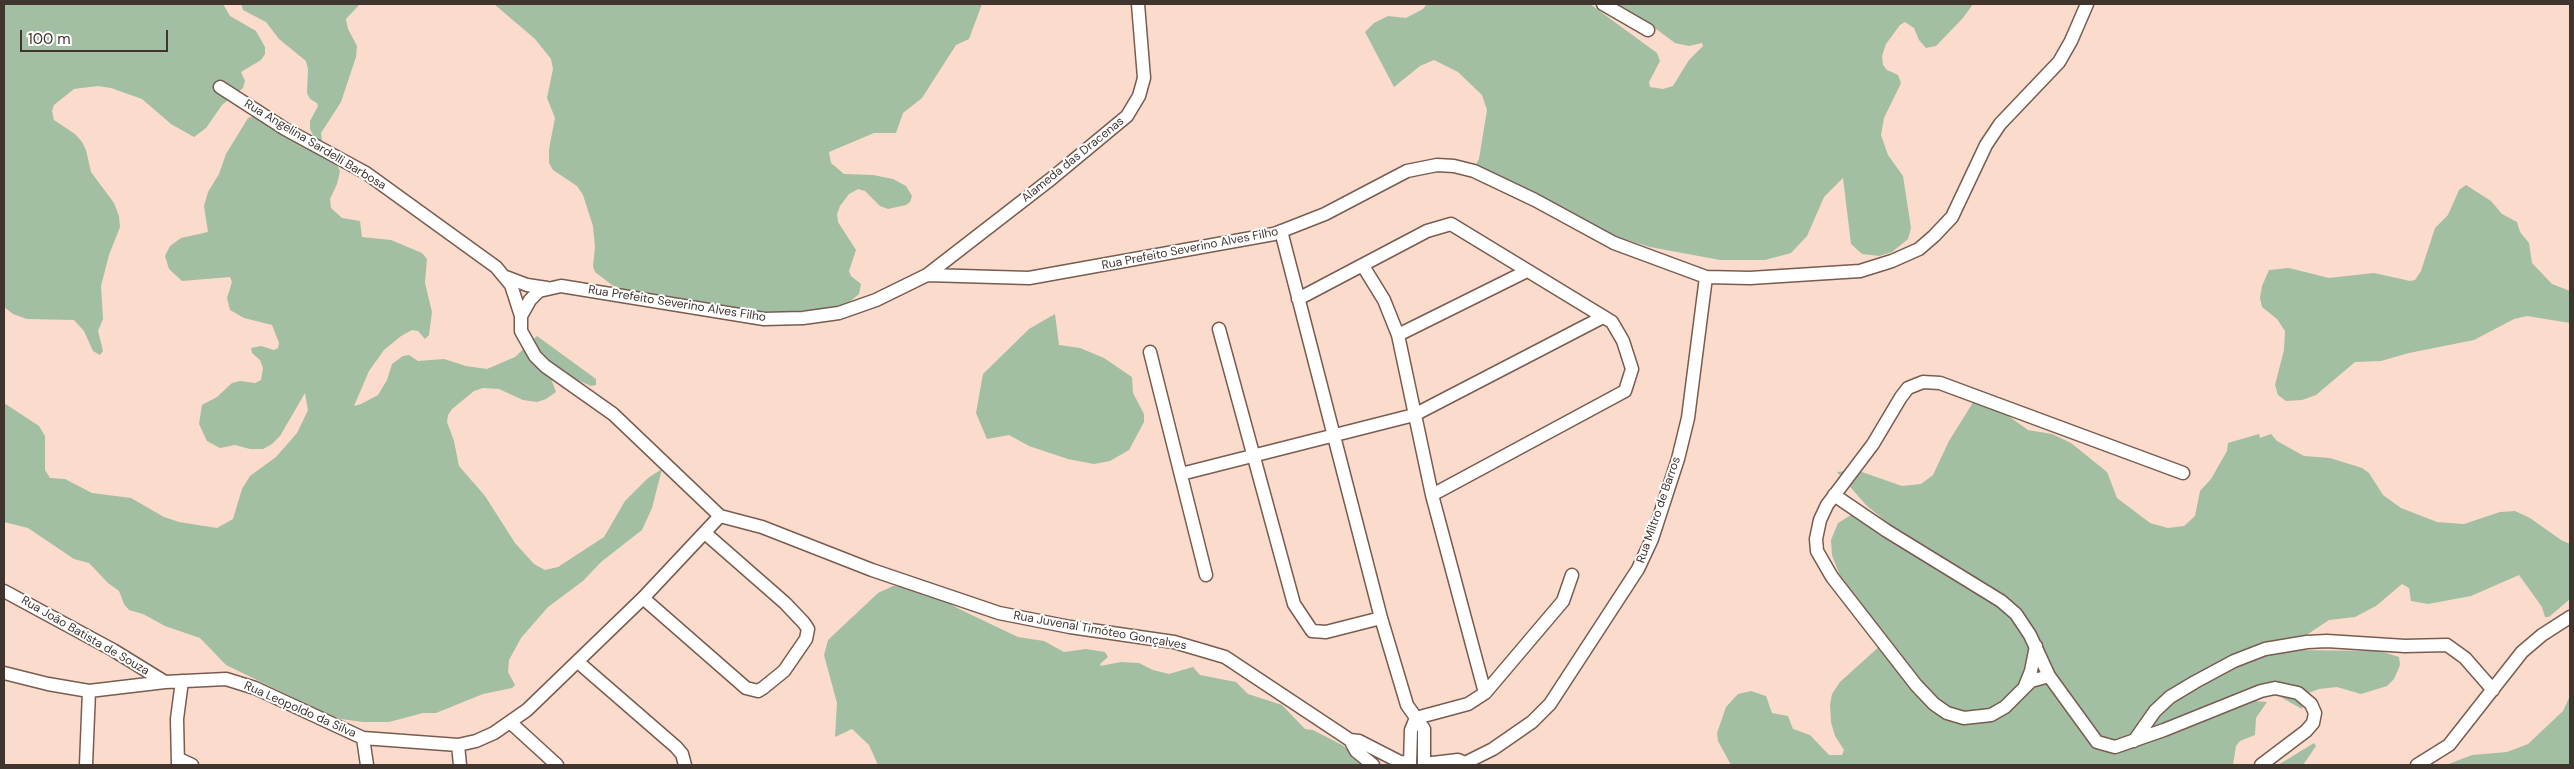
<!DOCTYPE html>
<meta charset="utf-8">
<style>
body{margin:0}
#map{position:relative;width:2574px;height:769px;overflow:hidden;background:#fbdbcc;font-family:"DM Sans",sans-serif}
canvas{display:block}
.frame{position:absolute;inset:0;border:5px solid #40342e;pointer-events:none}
.scale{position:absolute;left:20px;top:30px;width:148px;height:22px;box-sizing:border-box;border:2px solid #40342e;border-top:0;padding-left:6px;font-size:15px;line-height:18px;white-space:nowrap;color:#40342e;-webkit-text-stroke:4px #fff;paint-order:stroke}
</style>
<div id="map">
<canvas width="2574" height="769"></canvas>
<div class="frame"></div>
<div class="scale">100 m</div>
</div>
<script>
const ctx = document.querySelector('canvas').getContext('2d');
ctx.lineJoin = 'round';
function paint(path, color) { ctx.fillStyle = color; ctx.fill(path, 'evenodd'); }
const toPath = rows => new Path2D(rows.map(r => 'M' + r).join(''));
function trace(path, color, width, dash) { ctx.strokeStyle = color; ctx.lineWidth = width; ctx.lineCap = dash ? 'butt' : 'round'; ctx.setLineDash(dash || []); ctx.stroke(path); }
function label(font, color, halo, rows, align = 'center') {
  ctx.font = font + ' "DM Sans",sans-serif'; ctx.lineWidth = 4; ctx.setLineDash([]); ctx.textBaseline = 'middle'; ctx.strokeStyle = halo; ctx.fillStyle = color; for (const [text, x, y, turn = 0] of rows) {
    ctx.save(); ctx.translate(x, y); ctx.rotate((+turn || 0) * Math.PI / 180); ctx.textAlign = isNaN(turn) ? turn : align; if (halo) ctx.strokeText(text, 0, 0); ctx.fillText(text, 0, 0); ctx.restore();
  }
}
const green = toPath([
 [4,4,223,4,230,16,256,31,265,47,265,54,261,60,241,72,245,81,243,88,222,105,206,128,194,137,171,124,142,99,111,88,98,86,74,89,54,105,52,111,54,120,75,134,82,142,86,150,91,172,114,203,119,216,120,227,109,255,101,286,103,319,98,331,103,351,100,355,93,351,84,331,74,320,27,319,13,314,4,307],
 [241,4,360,4,346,19,348,29,357,46,356,57,341,102,321,133,322,141,314,137,310,129,310,121,318,106,317,103,310,99,307,93,308,69,306,61,279,39,266,22,243,10],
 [494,4,982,4,969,39,956,45,922,98,903,113,896,133,874,133,829,152,831,163,844,174,873,175,893,179,906,186,912,196,910,202,906,205,888,209,880,206,865,191,858,189,849,194,840,206,837,214,838,222,856,250,849,271,851,276,861,284,859,294,848,303,826,309,750,314,629,291,612,285,595,272,593,266,595,247,593,226,583,195,577,186,553,170,549,163,549,149,555,118,547,98,553,69,551,59,535,39],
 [1427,4,1590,4,1657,53,1660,61,1649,82,1650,87,1663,89,1673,86,1689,60,1703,46,1702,43,1689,46,1675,43,1648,23,1616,4,1973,4,1963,18,1936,46,1926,48,1919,40,1914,28,1905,22,1900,25,1886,44,1882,56,1883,65,1887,70,1898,75,1901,83,1884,118,1881,135,1888,155,1903,176,1911,228,1908,239,1892,252,1879,256,1862,254,1851,244,1843,178,1824,197,1807,236,1791,253,1765,260,1720,260,1650,247,1617,237,1473,169,1479,159,1487,110,1482,95,1458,72,1434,60,1420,66,1394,87,1365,32,1374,23,1388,16,1406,18,1423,9],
 [254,116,334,160,340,171,337,184,330,199,331,208,342,218,360,221,362,237,391,240,422,253,427,259,425,283,432,312,429,335,425,339,418,331,412,330,401,336,384,350,369,371,354,406,361,404,378,395,387,380,392,364,403,356,409,355,418,361,444,359,466,366,487,369,515,357,537,336,596,379,596,385,591,386,551,368,549,373,556,392,546,399,537,402,523,400,499,389,483,388,474,391,452,409,448,415,447,422,454,441,459,466,485,496,515,543,534,564,545,570,558,567,604,537,625,501,648,478,662,469,652,508,642,530,601,562,583,581,548,607,521,638,509,660,508,672,515,685,512,688,483,694,436,713,423,713,389,722,363,722,341,719,325,713,226,665,200,638,165,626,143,614,129,610,124,604,119,591,108,583,89,563,74,559,28,528,4,522,4,403,39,426,45,436,45,470,50,478,65,479,92,493,131,498,164,517,179,522,217,528,233,519,242,489,250,476,276,457,297,433,308,410,305,393,280,436,272,444,263,449,250,449,235,445,220,448,207,441,199,424,202,405,217,397,232,383,240,381,255,383,261,380,263,368,260,360,252,353,251,348,261,346,274,350,278,348,279,343,272,325,244,318,230,310,227,298,232,282,230,277,182,281,169,269,165,256,170,246,181,238,208,232,204,206,208,192,219,174,226,154,248,118],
 [2466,185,2491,201,2502,214,2517,222,2520,232,2529,243,2532,263,2552,284,2570,291,2570,323,2527,316,2514,319,2474,340,2409,353,2381,361,2355,362,2316,395,2302,400,2286,401,2278,395,2275,385,2284,350,2285,331,2277,319,2262,307,2260,298,2262,286,2269,270,2289,268,2329,278,2374,273,2410,281,2415,280,2421,271,2435,228,2448,215,2459,190],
 [1055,314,1059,345,1080,348,1104,358,1132,377,1133,393,1144,414,1144,422,1129,450,1110,461,1094,464,1068,459,1029,446,1009,435,987,439,976,413,983,374,1029,329],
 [1974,401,2007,415,2028,430,2052,434,2071,443,2107,472,2117,498,2150,523,2168,528,2184,526,2195,516,2200,491,2211,479,2227,451,2228,443,2259,434,2260,438,2271,434,2277,441,2304,456,2330,458,2362,468,2369,473,2383,495,2401,508,2437,522,2464,524,2500,512,2515,511,2530,518,2561,540,2570,544,2570,599,2549,617,2545,617,2542,607,2519,575,2471,596,2428,604,2411,601,2409,588,2402,584,2376,606,2355,617,2329,620,2287,648,2288,650,2380,651,2399,657,2400,665,2394,679,2387,686,2361,694,2337,687,2319,689,2303,695,2302,709,2277,695,2264,696,2255,701,2267,702,2256,718,2255,735,2240,741,2236,746,2233,765,1731,765,1718,741,1717,733,1726,707,1738,694,1751,691,1766,696,1772,713,1788,716,1793,729,1810,735,1829,755,1842,755,1844,750,1835,736,1831,722,1830,705,1832,694,1840,682,1882,644,1879,634,1840,576,1832,555,1831,540,1838,523,1851,515,1895,529,1866,505,1837,472,1856,470,1902,486,1921,484,1933,475,1949,441],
 [893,586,909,587,937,596,957,608,1018,637,1044,641,1064,652,1086,649,1105,652,1108,657,1101,663,1100,666,1121,662,1139,663,1153,670,1169,674,1193,667,1200,675,1236,682,1248,694,1282,705,1305,729,1313,730,1342,745,1367,765,878,765,869,745,852,729,835,737,837,703,824,655,828,640,878,593],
 [2570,696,2570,765,2446,765,2472,755,2507,752,2528,744,2563,711],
 [2314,743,2316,746,2303,765,2278,765]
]);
const minor = toPath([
 [1603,4,1648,30],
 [220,87,285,129,366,173,496,267,511,285,521,316],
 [1281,231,1381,618,1407,705,1424,729,1424,764,1458,760,1465,763,1493,749,1532,722,1550,704,1638,569,1652,539,1678,459,1688,418,1706,277],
 [1363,266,1384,300,1398,335,1432,495,1485,693],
 [927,275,1051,179,1127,116,1139,96,1144,78,1138,4],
 [506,277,527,285,547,288],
 [1298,299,1427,231,1451,224,1612,322,1623,341,1632,369,1625,391,1432,495],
 [1219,329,1294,604,1312,631,1326,632,1381,618],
 [1398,335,1527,271],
 [1150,352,1206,575],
 [2183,473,1940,383,1923,382,1908,388,1901,397,1873,444,1827,505,1820,520,1816,539,1817,551,1832,577,1916,685,1934,704,1947,713,1964,718,1991,715,2005,707,2031,681,2049,676,2097,742,2115,747,2164,730,2261,691,2275,688,2298,693,2311,704,2315,713,2313,723,2306,731,2261,765],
 [1181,474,1414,415,1603,317],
 [1834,495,1887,531,2001,601,2016,614,2030,635,2049,676],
 [4,591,113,650,165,682],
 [643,598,746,688,758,691,763,688,784,671,806,639,808,629,804,623,785,603,705,533],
 [578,662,676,747,682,754,685,765],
 [4,673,48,684,89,691,165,682,226,679,255,688,363,738,458,745,476,741,494,733,527,710,643,598,720,516],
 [2025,686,2031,671,2036,646],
 [1416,718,1468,704,1485,693,1563,601,1572,575],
 [511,723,557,765],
 [363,738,367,765],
 [1350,740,1359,741,1400,762,1410,763,1411,730,1416,718],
 [2134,741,2155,711,2170,697,2195,682,2234,661,2265,649,2307,642,2327,641,2405,646,2447,645,2465,658,2493,690],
 [458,745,460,765],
 [179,759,192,765],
 [86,765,89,691],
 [178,765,177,719,182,681],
 [1373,765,1356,751,1350,740,1225,657,1174,642,1070,627,999,613,872,570,762,527,720,516,613,414,545,366,535,356,521,331,521,316,530,300,539,291,561,286,764,319,803,318,839,313,876,300,927,275,1029,278,1274,234,1325,214,1407,171,1437,165,1454,166,1474,171,1535,200,1614,243,1706,277,1750,278,1860,271,1892,261,1919,249,1934,236,1952,217,1986,145,2000,124,2059,62,2071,41,2087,4],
 [2417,765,2449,745,2522,652,2542,635,2570,617]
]);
const streetNames = [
 ["Rua Angelina Sardelli Barbosa",315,145,31],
 ["Alameda das Dracenas",1073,160,-39],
 ["Rua Prefeito Severino Alves Filho",1190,249,-11],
 ["Rua Prefeito Severino Alves Filho",677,304,9],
 ["Rua Miltro de Barros",1659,510,-71],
 ["Rua Juvenal Timóteo Gonçalves",1100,631,10],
 ["Rua João Batista de Souza",85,636,30],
 ["Rua Leopoldo da Silva",300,710,24]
];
paint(green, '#a2bea3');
trace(minor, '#785c4f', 15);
trace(minor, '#fff', 12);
label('12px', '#40342e', '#fff', streetNames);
</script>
